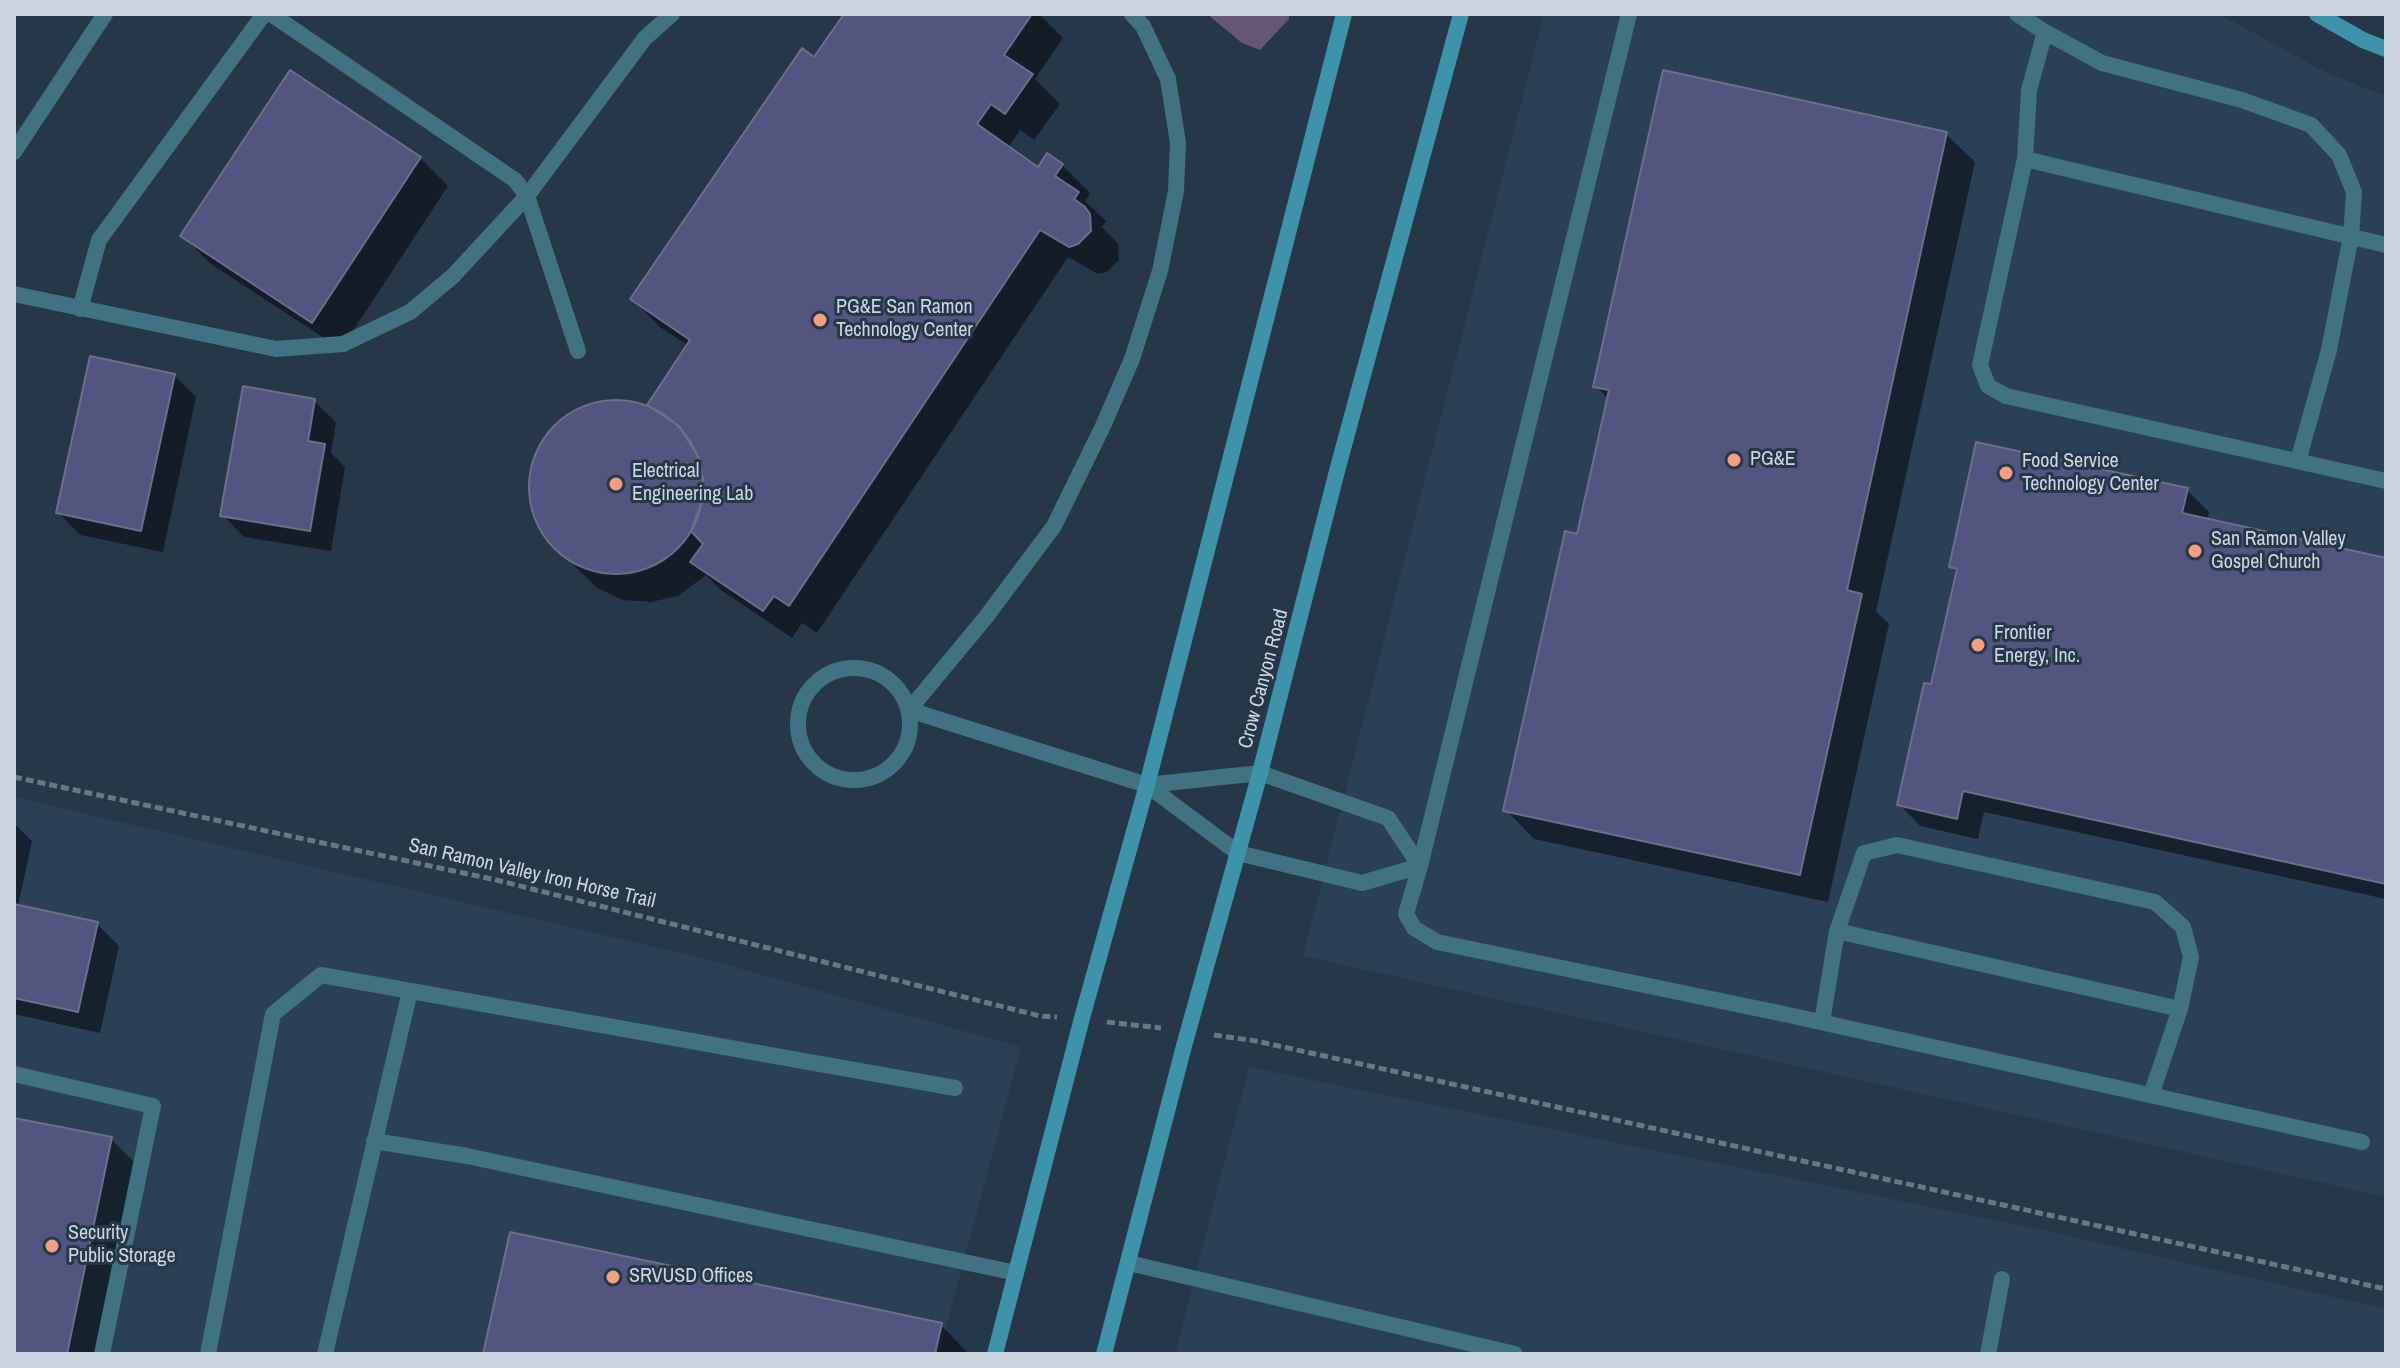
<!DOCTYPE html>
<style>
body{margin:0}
#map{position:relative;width:2400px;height:1368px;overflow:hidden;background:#263749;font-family:"Archivo Narrow",sans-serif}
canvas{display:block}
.frame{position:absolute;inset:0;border:16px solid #cbd6e1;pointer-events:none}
</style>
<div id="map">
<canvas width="2400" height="1368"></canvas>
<div class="frame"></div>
</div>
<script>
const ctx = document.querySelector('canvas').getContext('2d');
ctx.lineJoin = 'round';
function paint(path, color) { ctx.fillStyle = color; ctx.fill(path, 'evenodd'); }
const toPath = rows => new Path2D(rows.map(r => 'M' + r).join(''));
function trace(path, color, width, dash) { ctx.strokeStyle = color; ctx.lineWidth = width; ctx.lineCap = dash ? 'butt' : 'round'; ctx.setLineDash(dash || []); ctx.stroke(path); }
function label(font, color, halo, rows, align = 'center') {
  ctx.font = font + ' "Archivo Narrow",sans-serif'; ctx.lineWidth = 6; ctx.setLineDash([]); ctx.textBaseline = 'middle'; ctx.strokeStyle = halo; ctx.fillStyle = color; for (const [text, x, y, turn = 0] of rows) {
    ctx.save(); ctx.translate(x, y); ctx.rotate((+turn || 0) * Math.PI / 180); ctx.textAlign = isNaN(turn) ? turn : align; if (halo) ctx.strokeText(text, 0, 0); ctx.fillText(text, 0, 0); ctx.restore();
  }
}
const built = toPath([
 [1544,14,2219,14,2325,72,2386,96,2386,1197,1303,956],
 [14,797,702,958,1021,1047,939,1354,14,1354],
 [1249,1067,2047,1231,2386,1309,2386,1354,1175,1354]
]);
const green = toPath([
 [1207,14,1289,14,1289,19,1260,50,1242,43]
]);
const shadow = toPath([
 [846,14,1039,14,1063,38,1035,79,1060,104,1034,140,1020,130,1008,148,1039,169,1062,165,1090,193,1085,201,1106,221,1102,227,1118,244,1119,260,1107,272,1098,274,1068,257,817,633,802,623,792,638,721,590,706,575,678,596,651,602,623,600,597,588,548,540,534,516,529,489,534,461,546,436,567,416,592,405,619,402,648,407,689,346,660,327,632,299,815,60],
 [1946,134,1975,162,1876,611,1889,624,1828,902,1534,839,1506,810,1578,536,1609,399,1595,386],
 [420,158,448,186,341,349,211,264,183,236],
 [174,375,196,397,163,552,80,535,59,513],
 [314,401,336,422,331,453,345,467,331,551,244,537,223,515],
 [2187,490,2209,512,2207,521,2386,560,2386,899,1984,812,1978,839,1920,826,1899,804,1933,686,1958,574,1951,567],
 [14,823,32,841,18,906,97,924,119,946,100,1033,14,1014],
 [14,1120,111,1139,139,1167,101,1354,14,1354],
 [941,1325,969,1354,485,1354]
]);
const building = toPath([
 [844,14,1032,14,1004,55,1033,74,1005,114,991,104,977,124,1038,167,1047,153,1063,164,1055,176,1079,192,1074,199,1085,207,1090,214,1091,231,1078,244,1069,247,1040,230,789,606,774,596,763,611,690,562,703,544,691,531,703,498,703,479,699,458,679,426,647,405,690,340,630,299,802,48,814,57,844,14],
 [290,70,421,157,312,323,180,236,290,70],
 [1663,70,1947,132,1847,590,1862,594,1800,875,1503,811,1565,531,1577,534,1609,390,1593,387,1663,70],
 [90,356,175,374,141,531,56,513,90,356],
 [243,386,315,399,308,441,325,444,310,531,220,516,243,386],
 '529 487a87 87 0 1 1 174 0a87 87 0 1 1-174 0Z',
 [1976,442,2188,488,2182,513,2386,558,2386,884,1963,791,1957,819,1897,805,1924,683,1931,684,1957,569,1949,567,1976,442],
 [14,904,98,922,78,1012,14,998,14,904],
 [14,1118,112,1137,67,1354,14,1354,14,1118],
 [510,1232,942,1323,935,1354,483,1354,510,1232]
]);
const path = toPath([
 [14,777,496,880,1040,1016,1057,1017],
 [1107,1022,1161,1028],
 [1214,1035,1256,1041,2386,1289]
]);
const service = toPath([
 [271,14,515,180,527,196,645,38,672,14],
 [1132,14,1143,26,1168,79,1178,143,1176,191,1160,271,1132,359,1103,426,1054,526,986,617,909,710,1147,785,1238,853,1362,883,1420,866,1388,818,1260,773,1147,785],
 [1629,14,1420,866,1406,914,1414,928,1437,942,1784,1014,2362,1142],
 [2017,14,2045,32],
 [14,152,105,14],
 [2025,159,2029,90,2045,32,2102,63,2242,100,2311,125,2339,155,2354,192,2351,236,2329,350,2298,461],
 [527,196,578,351],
 [2386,245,2025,159,1980,365,1988,386,2006,396,2386,481],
 [14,294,276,349,343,344,410,312,453,276,527,196],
 [80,309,99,240,264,14],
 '798 724a56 56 0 1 1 112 0a56 56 0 1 1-112 0Z',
 [1822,1022,1837,931],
 [14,1074,153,1106,102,1354],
 [2151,1095,2180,1009,1837,931,1864,853,1897,845,2155,902,2183,927,2191,957,2180,1009],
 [374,1141,467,1156,1016,1273],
 [1129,1263,1515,1354],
 [208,1354,273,1014,321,975,955,1088],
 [325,1354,410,991],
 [1988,1354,2002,1279]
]);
const secondary = toPath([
 [2317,14,2363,40,2386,49],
 [995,1354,1082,1018,1147,785,1344,14],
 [1104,1354,1184,1046,1260,773,1337,471,1461,14]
]);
const markers = [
 [820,320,8,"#f3a081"],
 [1734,460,8,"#f3a081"],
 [2006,473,8,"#f3a081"],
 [616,484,8,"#f3a081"],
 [2195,551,8,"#f3a081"],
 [1978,645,8,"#f3a081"],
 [52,1246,8,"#f3a081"],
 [613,1277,8,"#f3a081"]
];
const poiNames = [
 ["PG&E San Ramon",836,308],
 ["Technology Center",836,331],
 ["PG&E",1750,460],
 ["Food Service",2022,462],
 ["Technology Center",2022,485],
 ["Electrical",632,472],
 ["Engineering Lab",632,495],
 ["San Ramon Valley",2211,540],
 ["Gospel Church",2211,563],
 ["Frontier",1994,634],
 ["Energy, Inc.",1994,657],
 ["Security",68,1234],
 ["Public Storage",68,1257],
 ["SRVUSD Offices",629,1277]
];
const streetNames = [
 ["Crow Canyon Road",1264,679,-75],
 ["San Ramon Valley Iron Horse Trail",532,874,13]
];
paint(built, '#294057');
paint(green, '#665674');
paint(shadow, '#0007');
paint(building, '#51557f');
trace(building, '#6c6f88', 2);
trace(path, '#687786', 5, [8, 4]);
trace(service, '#417281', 16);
trace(secondary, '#3e93ab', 16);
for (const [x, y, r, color] of markers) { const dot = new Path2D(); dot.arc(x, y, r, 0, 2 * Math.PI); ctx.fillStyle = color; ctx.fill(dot); trace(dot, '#263749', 3); }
label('20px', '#cbd6e1', '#263749', poiNames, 'left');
label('20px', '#cbd6e1', '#263749', streetNames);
</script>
